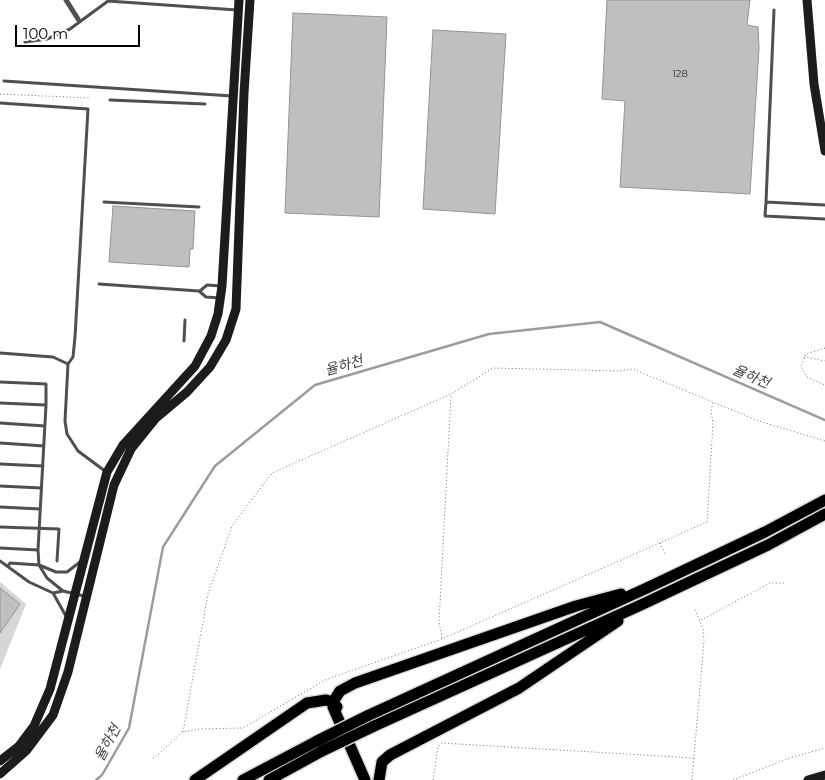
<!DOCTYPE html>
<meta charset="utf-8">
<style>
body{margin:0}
#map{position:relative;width:825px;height:780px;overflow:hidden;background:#fff;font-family:Montserrat,sans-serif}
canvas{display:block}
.scale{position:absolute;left:15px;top:25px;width:125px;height:22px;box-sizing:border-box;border:2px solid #000;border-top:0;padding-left:6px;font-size:15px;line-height:18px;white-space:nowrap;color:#000;-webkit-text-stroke:4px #fff;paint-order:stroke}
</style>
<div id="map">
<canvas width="825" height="780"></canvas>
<div class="scale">100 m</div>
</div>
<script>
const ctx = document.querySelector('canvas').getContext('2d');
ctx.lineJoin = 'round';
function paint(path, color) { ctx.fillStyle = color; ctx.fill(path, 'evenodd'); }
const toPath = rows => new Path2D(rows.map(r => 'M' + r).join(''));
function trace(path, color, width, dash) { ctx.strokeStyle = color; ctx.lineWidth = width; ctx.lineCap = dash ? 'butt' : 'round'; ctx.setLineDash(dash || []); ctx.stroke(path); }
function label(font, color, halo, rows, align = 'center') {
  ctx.font = font + ' Montserrat,"Noto Sans KR",sans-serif'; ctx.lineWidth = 4.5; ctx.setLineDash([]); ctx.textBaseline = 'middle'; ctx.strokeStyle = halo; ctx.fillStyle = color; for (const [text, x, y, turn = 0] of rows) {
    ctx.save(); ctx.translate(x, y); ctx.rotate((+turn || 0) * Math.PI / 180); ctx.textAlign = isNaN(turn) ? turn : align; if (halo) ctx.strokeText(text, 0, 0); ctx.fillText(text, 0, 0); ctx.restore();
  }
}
const green = toPath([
 [0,582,26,604,0,669]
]);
const stream = toPath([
 [96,780,102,775,129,728,163,547,215,466,315,385,489,334,600,322,825,420]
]);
const building = toPath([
 [607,0,750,0,747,25,758,27,759,48,750,194,620,187,625,101,602,99,607,0],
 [293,13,387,17,379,217,285,213,293,13],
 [433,30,506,34,495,214,423,209,433,30],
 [113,206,195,211,193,249,190,249,189,267,109,262,113,206],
 [0,588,20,604,0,633,0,588]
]);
const path = toPath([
 [0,94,89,98],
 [825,348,806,354,801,366,807,377,825,385],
 [804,357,825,361],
 [660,543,665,554],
 [701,620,770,583,786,583],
 [442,638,439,622,451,395],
 [183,732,208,594,232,526,272,473,451,394,493,368,619,371,633,369,759,421,825,441],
 [153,759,183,732,199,729,243,728,325,680,442,639,707,522,713,423,711,411,713,403],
 [433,780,438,747,441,743,694,758],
 [692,780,704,641,703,629,694,607],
 [733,780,790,758,825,748]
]);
const service = toPath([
 [774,10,766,202,825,205],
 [25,42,47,39,70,29,108,1,237,10],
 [4,81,232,96],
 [110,100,205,104],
 [0,103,88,109,75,337,73,357,68,364,65,421,67,434,78,451,105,471],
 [104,202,199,207],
 [766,202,765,216,825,219],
 [99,284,199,291,206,297,220,298],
 [200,291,207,285,221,286],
 [184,341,185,320],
 [0,353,53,357,68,364],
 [0,382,46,384,46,405,38,550,39,565,47,578,63,591],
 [0,403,46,405],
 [0,423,45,426],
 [0,443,44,446],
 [0,464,43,466],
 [0,486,41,488],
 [0,507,40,509],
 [0,527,59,529,57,561],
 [0,548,38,550],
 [0,561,29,582,53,593,63,591,84,596],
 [8,566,10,563,39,565,56,572,67,572,80,562],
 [53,593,67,618]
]);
const pedestrian = toPath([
 [66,0,78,19]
]);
const secondary = toPath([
 [807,0,814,84,825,151],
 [0,761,19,746,34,726,50,689,107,472,123,445,195,366,211,336,218,314,222,286,239,0],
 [0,774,26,751,53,715,68,672,114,485,131,449,156,418,187,392,210,367,226,340,236,309,244,93,250,0],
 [808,780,825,775]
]);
const trunk = toPath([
 [367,716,649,587,765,532,825,500],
 [372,727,643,604,768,545,825,514],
 [195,780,307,703,326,700,333,702,337,707],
 [243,780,317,741],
 [269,780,322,751],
 [365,780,333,707,333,702,340,691,355,683,576,606,621,594],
 [379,780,382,762,390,755,519,688,618,621]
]);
const trunkBridge = toPath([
 [317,741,367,716],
 [322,751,372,727]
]);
const numberNames = [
 ["128",680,74]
];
const waterNames = [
 ["율하천",344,366,-16],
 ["율하천",751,377,23],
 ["율하천",108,743,-62]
];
paint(green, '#d6d6d6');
trace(stream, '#9d9d9d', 2.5);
paint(building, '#bfbfbf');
trace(building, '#939393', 1);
trace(trunk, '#dbdbdb', 14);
trace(path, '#717171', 1, [1, 2.5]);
trace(service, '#4f4f4f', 3);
trace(pedestrian, '#4f4f4f', 5);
trace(secondary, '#1c1c1c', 9);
trace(trunk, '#000', 11);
trace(trunkBridge, '#dbdbdb', 14, []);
trace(trunkBridge, '#000', 11);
label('10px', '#303030', null, numberNames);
label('italic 14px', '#3e3e3e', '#fff', waterNames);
</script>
